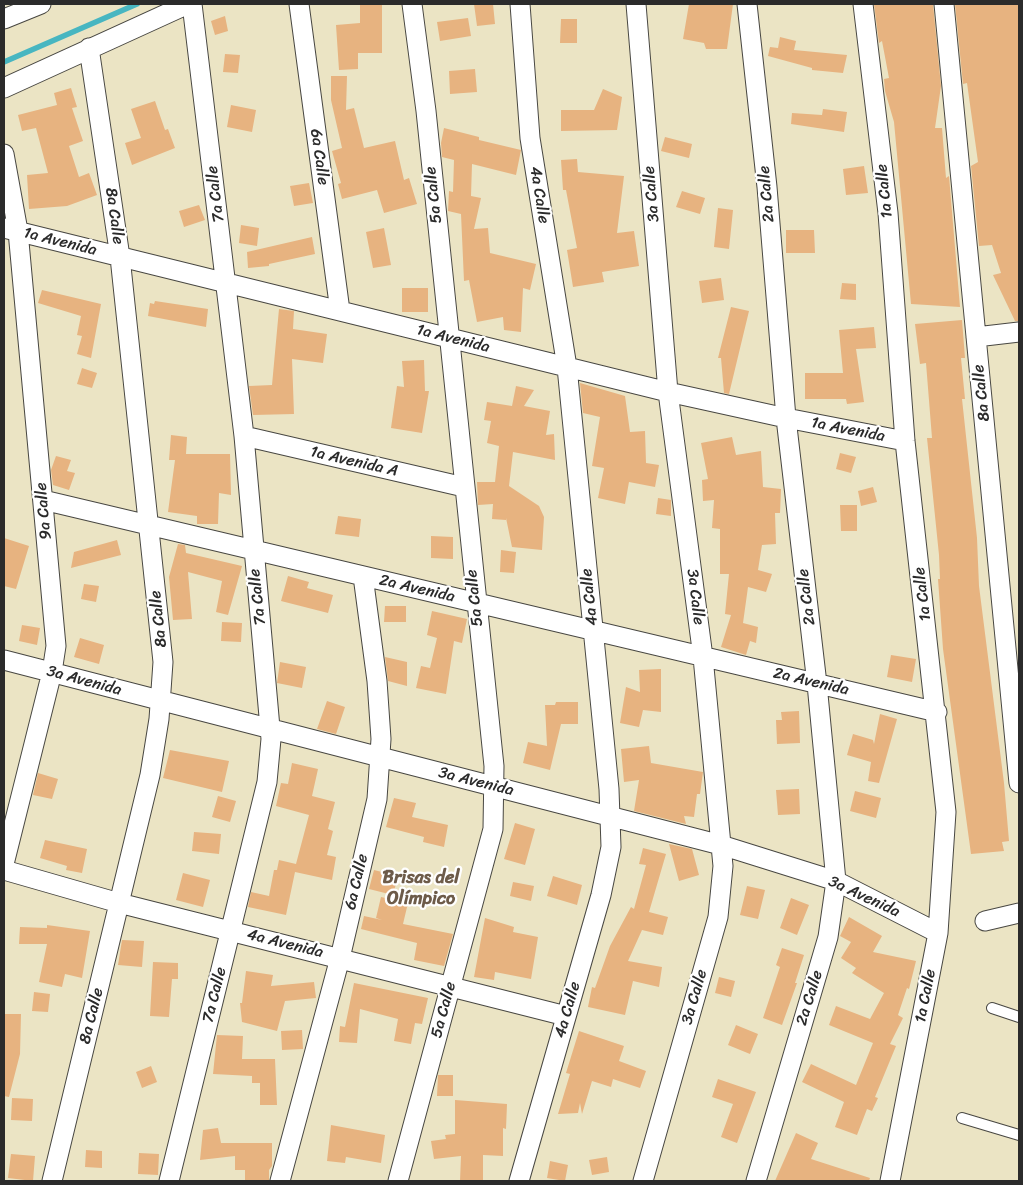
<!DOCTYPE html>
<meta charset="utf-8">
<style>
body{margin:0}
#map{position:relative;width:1023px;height:1185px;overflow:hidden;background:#ebe4c4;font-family:Sriracha,sans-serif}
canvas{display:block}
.frame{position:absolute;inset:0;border:5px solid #2b2b2b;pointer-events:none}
</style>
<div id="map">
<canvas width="1023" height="1185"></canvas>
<div class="frame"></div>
</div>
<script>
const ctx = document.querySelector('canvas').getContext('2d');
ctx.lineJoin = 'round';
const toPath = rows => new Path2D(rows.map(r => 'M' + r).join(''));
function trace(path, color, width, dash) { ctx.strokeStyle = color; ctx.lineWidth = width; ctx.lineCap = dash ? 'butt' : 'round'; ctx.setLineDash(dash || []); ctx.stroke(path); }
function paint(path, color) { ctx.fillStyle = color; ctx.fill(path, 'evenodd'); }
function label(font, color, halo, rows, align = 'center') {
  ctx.font = font + ' Sriracha,sans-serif'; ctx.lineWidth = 4.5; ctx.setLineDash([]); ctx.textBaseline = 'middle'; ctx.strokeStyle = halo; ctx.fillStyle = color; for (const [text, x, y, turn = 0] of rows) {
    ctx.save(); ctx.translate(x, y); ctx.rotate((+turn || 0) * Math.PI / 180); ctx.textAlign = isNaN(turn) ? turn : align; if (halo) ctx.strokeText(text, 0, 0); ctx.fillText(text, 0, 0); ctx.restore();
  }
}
const stream = toPath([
 [4,62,137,4]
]);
const building = toPath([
 [360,4,382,4,382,53,358,53,358,69,339,70,336,25,360,23],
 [474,4,493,4,495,24,477,26],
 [689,4,733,4,727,49,706,49,704,43,683,39],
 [874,4,933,4,941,86,935,128,942,128,946,178,949,176,960,307,911,304,894,122,885,91,884,79,889,78,882,41,879,43],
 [955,4,1019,4,1019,321,1015,321,993,275,1001,273,992,245,979,246,971,166,978,162,967,83,963,84],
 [225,16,228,31,215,35,211,21],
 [468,18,471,36,440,41,437,22],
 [561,19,577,19,577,43,560,43],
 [780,37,796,41,794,50,847,55,843,73,812,70,812,68,768,56,770,47,778,48],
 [225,54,240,55,238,73,223,72],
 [475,69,477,92,450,94,449,71],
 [331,76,347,76,346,110,354,108,364,148,395,141,404,180,409,178,417,204,384,213,377,190,342,199,338,184,341,183,332,151,342,148,331,100],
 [71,88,77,107,72,108,83,141,69,146,79,177,89,173,97,195,67,206,29,209,27,175,48,173,36,128,22,131,18,115,57,105,54,93],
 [603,89,622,97,617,130,561,131,561,110,594,110],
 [155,101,165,130,168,129,175,148,132,165,125,143,141,138,131,109],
 [231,105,256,110,252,132,227,127],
 [823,109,847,112,844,132,791,124,792,113,822,115],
 [444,128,479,137,479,140,521,150,516,175,472,164,471,196,481,198,474,229,488,228,490,253,536,264,530,290,523,288,521,332,504,330,503,317,477,322,469,280,464,281,461,214,448,211,449,191,453,192,454,160,442,157,441,143],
 [665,137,692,144,689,158,661,151],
 [577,159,578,172,624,176,617,233,634,231,639,266,602,272,604,282,573,287,567,250,577,248,566,190,563,190,561,160],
 [864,166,868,193,846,195,843,169],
 [309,183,313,203,294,206,290,186],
 [682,191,705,198,700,214,676,207],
 [199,205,205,220,184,227,179,211],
 [718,208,733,210,729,249,714,247],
 [241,225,259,228,257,246,239,243],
 [384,228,391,265,373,268,366,232],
 [786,230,814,230,815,253,786,253],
 [312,237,315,254,269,264,269,266,248,268,247,252],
 [721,278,724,300,702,303,699,281],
 [842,283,856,284,856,300,840,299],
 [402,288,428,288,428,312,402,312],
 [42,290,101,304,91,358,77,354,82,336,77,335,81,316,38,303],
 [155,301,208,309,206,327,148,316,150,303,154,304],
 [731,307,749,311,729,394,724,393,721,358,718,358],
 [279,309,294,311,293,329,327,334,323,363,292,359,294,414,253,415,249,386,272,385],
 [962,320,965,358,961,358,965,399,962,399,977,538,979,586,1004,783,1009,841,1002,842,1004,851,971,854,943,649,938,579,940,579,939,555,927,438,932,438,926,363,920,364,915,324],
 [874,327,876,348,856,349,864,402,847,404,846,399,805,399,805,373,843,373,839,330],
 [424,360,425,391,429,391,422,433,391,428,397,386,404,387,402,361],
 [82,368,97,373,92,388,77,384],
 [580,383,625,396,630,432,645,431,646,463,659,465,655,487,629,482,625,504,598,498,604,468,592,466,600,417,583,413],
 [516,386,534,390,524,406,550,411,546,435,554,434,555,460,513,452,509,486,539,506,544,517,542,550,512,547,506,518,506,520,492,519,493,504,478,505,477,482,495,482,499,446,487,443,491,421,484,420,487,402,512,406],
 [171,435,187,437,186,454,230,454,231,495,219,493,218,524,197,524,197,516,168,512,175,460,169,460],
 [732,437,736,455,761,451,763,487,781,489,780,513,775,513,776,544,762,545,758,570,772,574,766,592,748,587,743,623,758,627,756,643,750,641,746,655,721,647,731,615,725,614,729,574,720,574,720,529,712,528,714,500,703,501,702,480,708,479,701,443],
 [840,453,856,457,851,473,836,469],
 [56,456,71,460,67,471,75,473,69,490,53,485,51,470],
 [873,487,877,502,861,506,858,491],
 [658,498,671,500,671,516,656,514],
 [840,505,857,505,857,531,841,531],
 [338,516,361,519,359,537,335,534],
 [431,536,453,537,453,559,431,558],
 [4,538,29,546,16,589,4,586],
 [117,540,121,555,71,568,74,552],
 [178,544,185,545,186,553,242,566,228,615,216,612,222,581,188,572,192,619,173,620,169,577],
 [501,550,516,552,514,573,500,572],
 [288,576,309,582,307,588,333,595,328,613,281,601],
 [84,584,99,586,96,602,81,599],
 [385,606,406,606,406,622,384,622],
 [432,611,467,619,462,643,454,641,446,694,416,688,421,666,430,668,437,638,427,635],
 [222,622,242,623,241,642,221,641],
 [22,625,40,628,37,645,19,641],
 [80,638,104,645,99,664,74,657],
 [891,655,916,659,912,682,887,677],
 [385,657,407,662,407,686,388,681],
 [280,662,306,667,302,688,277,683],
 [661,669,661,712,643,710,639,727,620,723,626,687,640,692,639,670],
 [327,701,345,707,336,734,317,729],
 [556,702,578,702,578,724,561,724,550,770,523,763,528,742,547,746,545,705,555,705],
 [799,711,800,743,777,744,776,720,782,720,781,712],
 [880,714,897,719,879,783,868,781,871,762,847,755,853,734,873,740,874,744],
 [649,746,651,763,703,772,700,794,697,794,694,817,684,816,686,824,634,811,639,780,624,782,621,749],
 [170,750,229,761,222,792,163,778],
 [292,763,318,769,312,796,335,802,328,829,333,831,327,855,336,857,332,880,295,872,286,915,248,907,251,892,269,896,274,870,277,870,279,860,296,864,309,815,276,806,281,783,288,784],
 [38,773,58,779,52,799,33,795],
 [799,789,800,814,778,815,776,790],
 [855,791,881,798,876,818,850,811],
 [218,796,236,801,230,822,212,817],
 [394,798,416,803,412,817,448,825,444,847,423,842,424,837,386,827],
 [515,823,535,829,525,865,504,859],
 [194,832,221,834,219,854,192,851],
 [45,840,87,849,82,873,66,870,67,866,40,858],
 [669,844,692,849,699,875,679,881],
 [643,848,666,854,649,912,668,917,663,935,642,930,628,961,662,967,659,987,633,981,625,1015,588,1007,592,987,595,988,610,946,631,907,634,909,646,865,639,864],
 [374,870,398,876,393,895,369,889],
 [183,873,210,880,203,907,176,900],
 [553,876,582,885,577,905,547,896],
 [513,882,534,886,531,901,510,896],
 [747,886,765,890,758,919,740,915],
 [381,897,408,903,403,924,453,934,444,966,414,960,417,943,361,929,364,916,382,920,376,918],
 [791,898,809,905,797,935,780,928],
 [849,917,882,936,873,952,916,961,909,989,907,988,898,1015,903,1018,890,1044,896,1046,875,1097,878,1098,872,1111,867,1109,857,1135,835,1127,844,1102,802,1082,811,1064,856,1085,873,1043,829,1025,836,1006,870,1019,884,993,852,973,856,968,841,958,851,942,840,936],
 [485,918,514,927,513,932,538,937,531,979,495,972,494,980,474,977],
 [47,925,90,931,82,978,65,974,62,987,39,982,47,944,19,944,20,927,47,928],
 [122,940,144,941,142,967,118,965],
 [782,948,804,955,795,983,797,983,782,1025,763,1018,780,967,776,965],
 [153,962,178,963,178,979,172,979,169,1017,150,1016],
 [246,971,273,975,271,986,314,982,316,998,285,1001,277,1031,242,1022,240,1003,242,1003],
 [719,977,735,981,731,997,715,993],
 [354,983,428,998,422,1024,415,1023,411,1044,394,1041,398,1019,360,1009,357,1043,339,1042,340,1026,345,1027],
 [34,992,50,994,48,1012,32,1011],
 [4,1014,21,1014,20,1054,9,1097,4,1096],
 [736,1025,758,1034,750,1054,728,1045],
 [302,1030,303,1049,282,1050,281,1031],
 [579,1031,624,1046,619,1061,646,1071,640,1088,613,1079,611,1087,592,1081,582,1114,580,1103,578,1113,558,1114,570,1074,566,1073],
 [217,1035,243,1036,242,1059,275,1059,277,1105,260,1105,260,1083,252,1083,252,1076,213,1074],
 [151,1066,157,1082,142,1088,136,1072],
 [438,1075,453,1075,453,1096,437,1096],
 [718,1079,756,1092,737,1143,721,1137,733,1104,712,1097],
 [12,1098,33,1099,32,1121,11,1120],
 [455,1100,507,1104,506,1129,503,1128,503,1156,483,1155,483,1181,460,1181,461,1156,434,1159,431,1141,446,1139,445,1135,455,1134],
 [331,1125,385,1135,381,1163,346,1157,345,1163,327,1161],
 [218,1128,221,1143,272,1143,272,1166,269,1170,269,1181,245,1181,245,1170,235,1170,235,1156,200,1160,203,1130],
 [796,1133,818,1143,811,1159,870,1178,869,1181,775,1181],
 [86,1150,102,1151,102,1168,85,1167],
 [139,1153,159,1154,158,1175,138,1174],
 [11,1154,35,1156,33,1181,8,1178],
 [607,1157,609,1172,592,1175,589,1160],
 [550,1161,568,1165,565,1181,547,1178]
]);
const lane = toPath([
 [992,1008,1019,1017],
 [962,1118,1019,1135]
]);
const street = toPath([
 [299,4,340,311],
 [636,4,668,392,703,657,723,866,718,917,643,1181],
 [747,4,767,187,786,418,817,684,836,881,828,937,756,1181],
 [863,4,888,213,905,441,946,812,938,933,890,1181],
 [944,4,1019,783],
 [4,19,41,4],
 [4,88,188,4],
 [4,154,18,231,56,646,52,672,4,864],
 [4,228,668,392,786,418,905,441],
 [976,337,1019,332],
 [244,436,464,487],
 [43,500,937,712],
 [4,660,721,845,836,881,938,933],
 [4,870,119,903,566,1016],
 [985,921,1019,913],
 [52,1181,150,775,159,719,163,662,120,257,89,48],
 [169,1181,267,782,271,739,244,436,192,4],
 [280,1181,340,958,377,799,381,739,377,681,363,576],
 [398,1181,493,829,494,766,426,111,412,4],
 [519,1181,601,895,611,847,609,789,567,367,530,138,520,4]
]);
const streetNames = [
 ["6a Calle",319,157,82],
 ["1a Calle",885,191,-96],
 ["7a Calle",216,194,-97],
 ["3a Calle",652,194,-95],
 ["2a Calle",767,194,-95],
 ["5a Calle",434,195,-96],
 ["4a Calle",539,195,81],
 ["8a Calle",114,216,82],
 ["1a Avenida",60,242,14],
 ["1a Avenida",453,339,14],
 ["8a Calle",982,393,-96],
 ["1a Avenida",848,430,11],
 ["1a Avenida A",354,462,13],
 ["9a Calle",44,511,-95],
 ["2a Avenida",417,589,13],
 ["1a Calle",923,594,-97],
 ["7a Calle",258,597,-96],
 ["4a Calle",590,597,-96],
 ["3a Calle",695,597,83],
 ["2a Calle",807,597,-97],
 ["5a Calle",475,598,-96],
 ["8a Calle",159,619,-96],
 ["3a Avenida",84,681,15],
 ["2a Avenida",811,682,13],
 ["3a Avenida",476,782,14],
 ["6a Calle",357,882,-77],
 ["3a Avenida",864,897,25],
 ["4a Avenida",285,944,14],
 ["7a Calle",215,995,-76],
 ["1a Calle",926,996,-79],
 ["3a Calle",695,997,-74],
 ["2a Calle",810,998,-73],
 ["5a Calle",444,1010,-75],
 ["4a Calle",568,1010,-74],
 ["8a Calle",92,1016,-76]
];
const neighbourhoodNames = [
 ["Brisas del",421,878],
 ["Olímpico",421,899]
];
trace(stream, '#48b6c1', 5.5);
paint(building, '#e7b380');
trace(lane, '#484742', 12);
trace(street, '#484742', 21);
trace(lane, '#fff', 10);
trace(street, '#fff', 19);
label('16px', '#2b2b2b', '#fff', streetNames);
label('bold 18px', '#6d5b49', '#fff', neighbourhoodNames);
</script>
